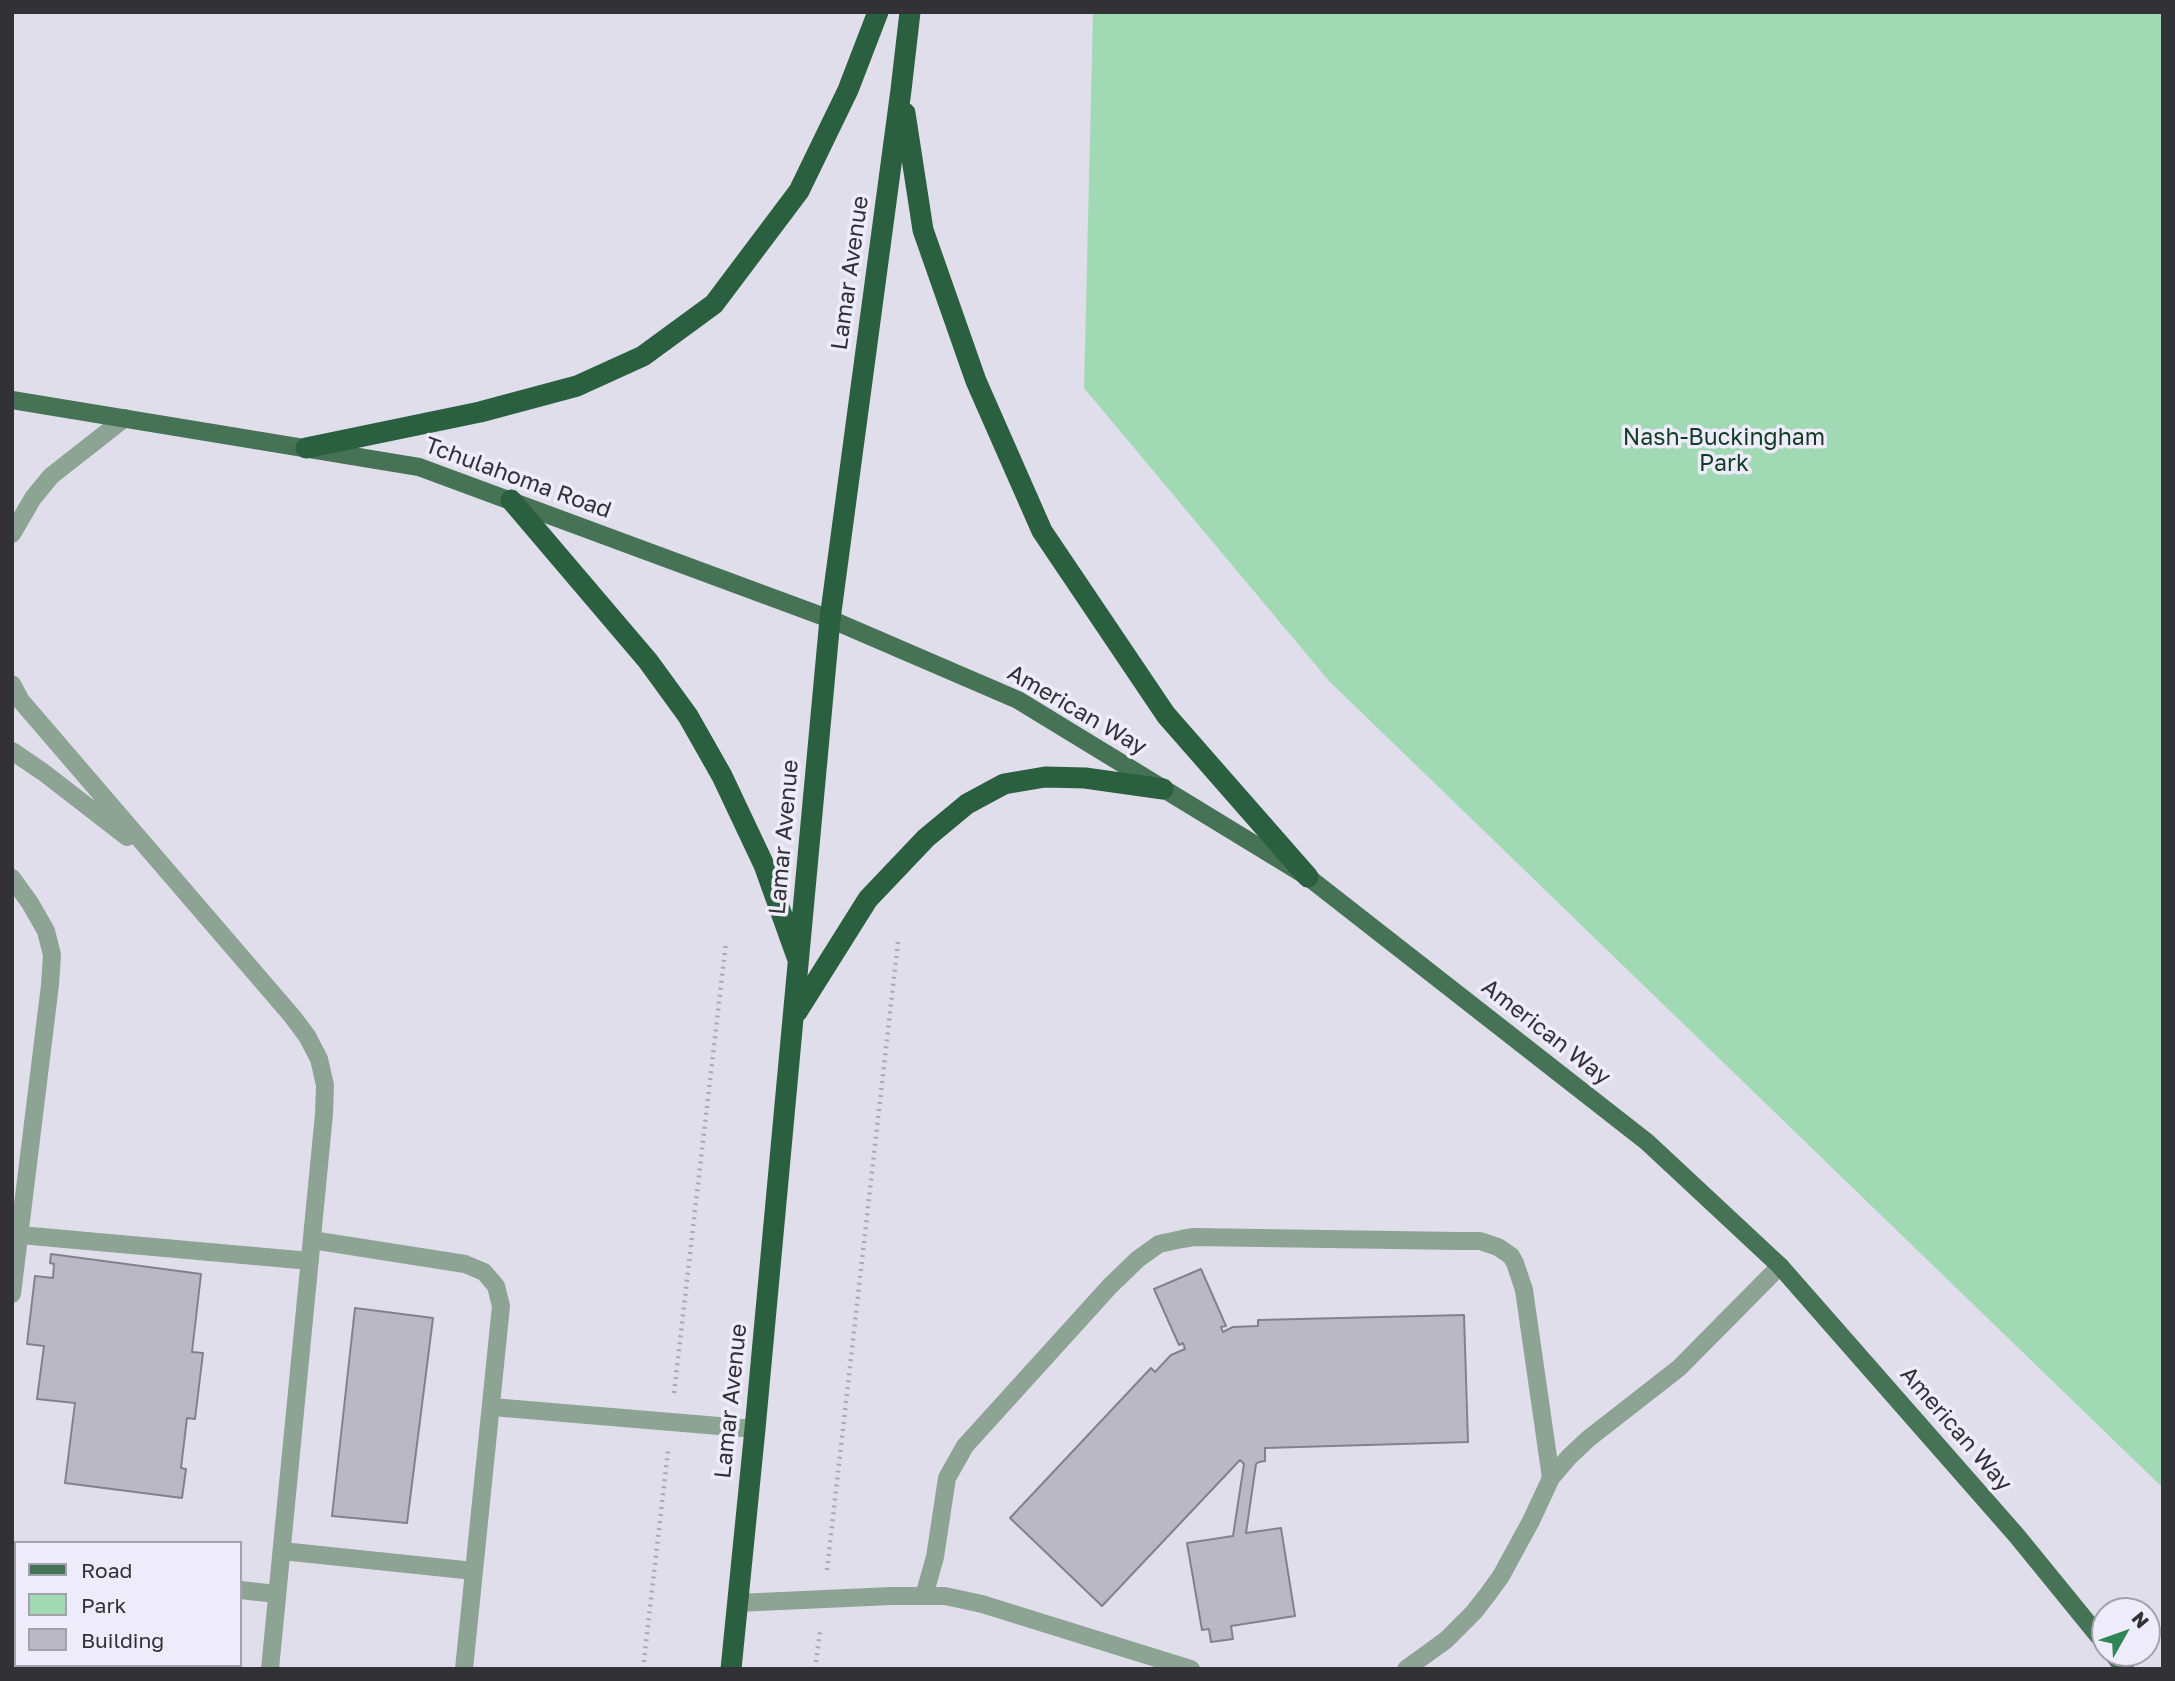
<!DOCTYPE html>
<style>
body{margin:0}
#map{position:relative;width:2175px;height:1681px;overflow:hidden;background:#e1deec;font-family:"Golos Text",sans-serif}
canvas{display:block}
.frame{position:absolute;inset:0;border:14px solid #323136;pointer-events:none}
.legend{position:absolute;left:14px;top:1541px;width:228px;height:126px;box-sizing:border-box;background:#eeebfa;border:2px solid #a3a1ac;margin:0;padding:9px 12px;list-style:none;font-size:21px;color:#323136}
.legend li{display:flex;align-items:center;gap:14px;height:35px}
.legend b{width:35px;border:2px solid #a3a1ac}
.north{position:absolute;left:2091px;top:1597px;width:70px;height:70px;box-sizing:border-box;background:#eeebfa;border:2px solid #a3a1ac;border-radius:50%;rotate:50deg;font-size:19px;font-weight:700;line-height:28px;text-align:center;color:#323136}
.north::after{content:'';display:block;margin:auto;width:24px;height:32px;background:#318455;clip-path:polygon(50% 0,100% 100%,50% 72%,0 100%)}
</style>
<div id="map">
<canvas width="2175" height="1681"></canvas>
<div class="frame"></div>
<ul class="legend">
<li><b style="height:9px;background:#467256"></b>Road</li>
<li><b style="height:19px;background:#a2d9b5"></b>Park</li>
<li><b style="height:19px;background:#bbb8c6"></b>Building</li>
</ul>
<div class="north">N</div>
</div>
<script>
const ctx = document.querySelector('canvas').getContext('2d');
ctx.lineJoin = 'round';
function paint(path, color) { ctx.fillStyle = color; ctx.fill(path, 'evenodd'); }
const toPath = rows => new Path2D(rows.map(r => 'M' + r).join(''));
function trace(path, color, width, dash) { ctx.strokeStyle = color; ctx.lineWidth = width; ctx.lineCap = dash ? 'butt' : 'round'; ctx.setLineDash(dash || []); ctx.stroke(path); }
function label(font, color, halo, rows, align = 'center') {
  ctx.font = font + ' "Golos Text",sans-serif'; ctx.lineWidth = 7; ctx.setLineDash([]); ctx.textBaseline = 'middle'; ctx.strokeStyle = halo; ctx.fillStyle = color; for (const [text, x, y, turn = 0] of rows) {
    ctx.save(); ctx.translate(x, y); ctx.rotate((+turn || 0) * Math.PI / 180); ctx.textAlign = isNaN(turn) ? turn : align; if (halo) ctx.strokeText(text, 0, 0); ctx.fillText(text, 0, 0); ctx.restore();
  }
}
const green = toPath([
 [1093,12,2163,12,2163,1488,1329,681,1084,388]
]);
const building = toPath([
 [51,1254,201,1274,192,1352,203,1353,195,1419,187,1418,181,1468,186,1469,182,1498,65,1483,75,1403,37,1399,44,1346,27,1344,35,1276,53,1278,54,1264,50,1263,51,1254],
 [1201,1269,1226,1326,1221,1327,1223,1332,1233,1327,1258,1326,1258,1320,1464,1315,1468,1442,1265,1448,1265,1461,1259,1462,1256,1464,1246,1533,1281,1528,1295,1616,1231,1626,1233,1639,1211,1642,1209,1629,1202,1630,1187,1543,1233,1536,1244,1464,1240,1460,1102,1606,1010,1518,1151,1368,1155,1372,1171,1355,1185,1349,1183,1343,1179,1345,1154,1289,1201,1269],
 [355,1308,433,1318,407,1523,332,1516,355,1308]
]);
const path = toPath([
 [674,1393,726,942],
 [827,1570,898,942],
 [643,1669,668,1451],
 [815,1669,820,1631]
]);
const minor = toPath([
 [12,534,33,498,51,476,125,418],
 [12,684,21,701,40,723,292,1016,307,1036,319,1059,325,1085,324,1114,270,1669],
 [12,751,43,772,127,837],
 [12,878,30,903,46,931,52,955,50,985,12,1294],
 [20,1235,310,1261],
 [312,1240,465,1264,484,1272,496,1286,501,1306,464,1669],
 [492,1407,755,1429],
 [282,1551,474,1571],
 [240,1590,277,1594],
 [924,1596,935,1557,947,1478,965,1446,1110,1286,1138,1259,1159,1244,1182,1239,1194,1237,1460,1241,1480,1241,1498,1247,1511,1256,1515,1263,1524,1290,1551,1478],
 [737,1603,891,1596,945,1596,982,1604,1191,1669],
 [77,1669,77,1665],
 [1406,1669,1446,1640,1474,1612,1488,1594,1501,1576,1531,1521,1551,1478,1569,1457,1588,1439,1679,1368,1780,1266]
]);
const major = toPath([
 [12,400,419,467,830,619,1018,700,1308,877,1647,1142,1780,1266,2017,1536,2105,1644],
 [2112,1653,2125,1669]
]);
const highway = toPath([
 [905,113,923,230,976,381,1042,531,1166,715,1308,877],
 [306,448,480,412,577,386,643,356,714,304,799,191,848,90,878,12],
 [511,500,648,661,688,716,722,776,764,865,797,957],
 [797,1012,868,899,926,838,967,804,1004,784,1045,777,1085,778,1163,789],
 [731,1669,755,1429,830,619,901,90,910,12]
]);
const streetNames = [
 ["Lamar Avenue",850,273,-82],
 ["Tchulahoma Road",518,478,20],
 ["American Way",1077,710,30],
 ["Lamar Avenue",784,837,-85],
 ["American Way",1546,1032,38],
 ["Lamar Avenue",731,1401,-84],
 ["American Way",1956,1429,49]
];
const parkNames = [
 ["Nash-Buckingham",1724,438],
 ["Park",1724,464]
];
paint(green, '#a2d9b5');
paint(building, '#bbb8c6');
trace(building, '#84818e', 2);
trace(path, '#aba9b4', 4.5, [2, 5]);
trace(minor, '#8da495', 18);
trace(major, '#467256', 18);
trace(highway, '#2a5f40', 21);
label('23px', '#323136', '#eeebfa', streetNames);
label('23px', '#113c24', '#eeebfa', parkNames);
</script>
